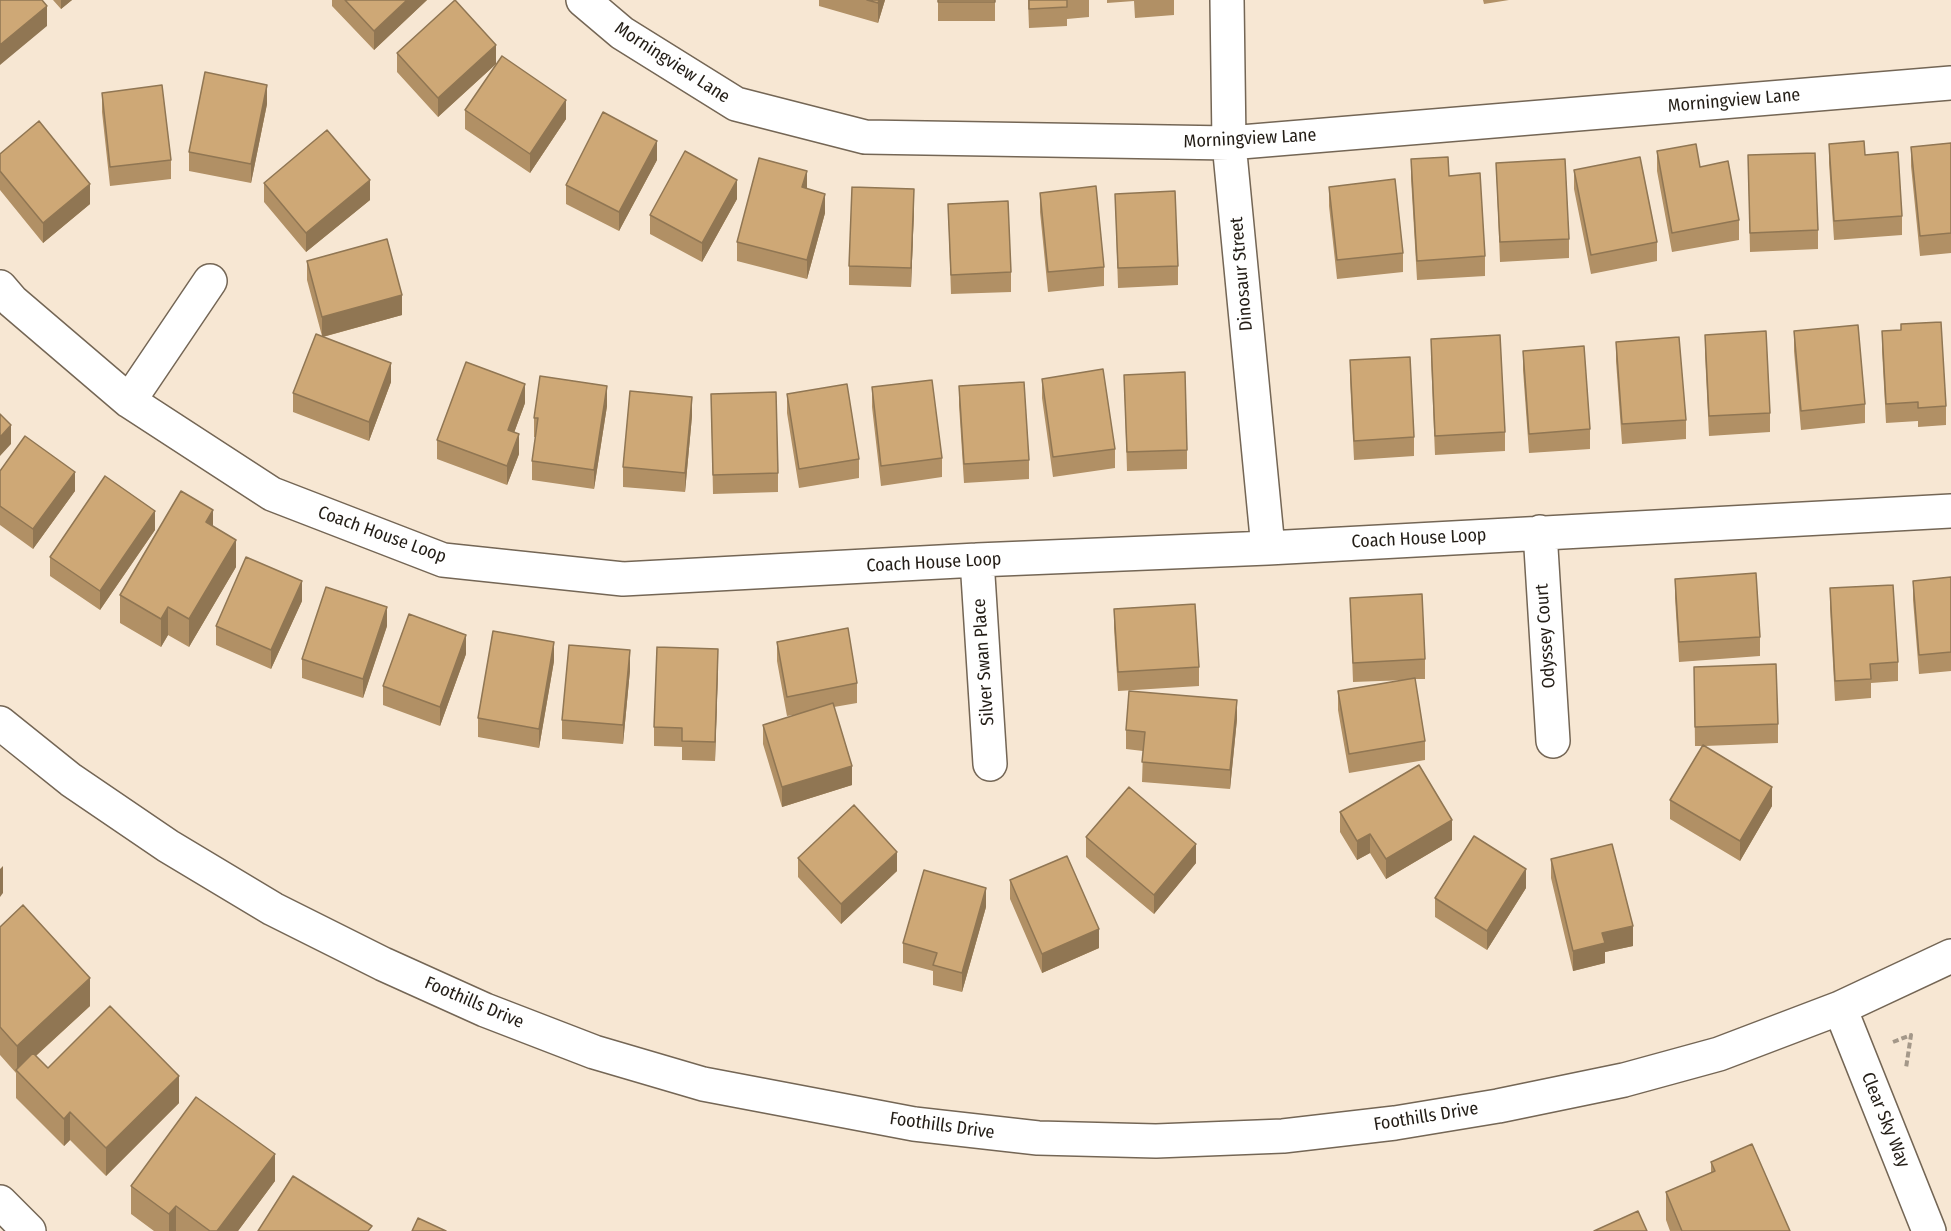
<!DOCTYPE html>
<style>
body{margin:0}
canvas{display:block;background:#f7e7d3}
</style>
<canvas width="1951" height="1231"></canvas>
<script>
const ctx = document.querySelector('canvas').getContext('2d');
ctx.lineJoin = 'round';
const toPath = rows => new Path2D(rows.map(r => 'M' + r).join(''));
function trace(path, color, width, dash) { ctx.strokeStyle = color; ctx.lineWidth = width; ctx.lineCap = dash ? 'butt' : 'round'; ctx.setLineDash(dash || []); ctx.stroke(path); }
function paint(path, color) { ctx.fillStyle = color; ctx.fill(path, 'evenodd'); }
function label(font, color, halo, rows, align = 'center') {
  ctx.font = font + ' "Fira Sans Condensed",sans-serif'; ctx.lineWidth = 6; ctx.setLineDash([]); ctx.textBaseline = 'middle'; ctx.strokeStyle = halo; ctx.fillStyle = color; for (const [text, x, y, turn = 0] of rows) {
    ctx.save(); ctx.translate(x, y); ctx.rotate((+turn || 0) * Math.PI / 180); ctx.textAlign = isNaN(turn) ? turn : align; if (halo) ctx.strokeText(text, 0, 0); ctx.fillText(text, 0, 0); ctx.restore();
  }
}
const path = toPath([
 [1893,1042,1911,1035,1906,1068]
]);
const minor = toPath([
 [583,0,622,33,736,104,865,137,1229,143,1951,83],
 [1227,0,1229,143,1268,548],
 [0,287,12,301,129,401,272,494,443,560,623,579,977,560,1268,548,1951,511],
 [129,401,210,281],
 [1540,532,1553,741],
 [977,560,990,764],
 [0,723,71,780,168,846,273,909,383,964,485,1010,594,1052,703,1084,914,1124,1038,1138,1156,1141,1283,1136,1395,1123,1498,1106,1624,1080,1719,1054,1840,1008,1951,956],
 [1840,1008,1929,1231],
 [0,1202,29,1231]
]);
const wall = toPath([
 [53,0,72,0,61,9],
 [332,0,427,0,374,50,332,6],
 [819,0,885,0,878,23,819,6],
 [938,0,995,0,995,21,938,21],
 [1028,0,1089,0,1089,17,1067,19,1067,26,1029,28],
 [1107,0,1174,0,1174,15,1135,18,1134,1,1107,3],
 [1483,0,1509,0,1484,4],
 [397,53,496,64,438,117,397,72],
 [102,93,171,160,171,179,110,186,102,112],
 [267,104,251,183,189,171,189,152],
 [465,110,566,119,530,173,465,129],
 [1951,143,1951,253,1920,256,1911,166,1911,147],
 [1829,144,1865,155,1902,216,1902,235,1834,240,1829,163],
 [1657,151,1700,167,1739,220,1739,240,1672,252,1657,171],
 [0,154,90,204,43,243,0,190],
 [1748,155,1818,230,1818,249,1750,252],
 [1411,159,1449,176,1485,256,1485,276,1417,280,1411,178],
 [657,160,619,231,566,204,566,185],
 [1496,163,1569,239,1569,258,1500,262],
 [1574,170,1657,242,1657,261,1591,274,1574,189],
 [264,183,370,200,306,252,264,202],
 [1329,187,1403,253,1403,272,1337,279,1329,206],
 [807,189,825,213,807,279,737,261,737,242],
 [1040,193,1104,267,1104,286,1048,292,1040,212],
 [1115,194,1178,266,1178,285,1118,288],
 [737,199,702,262,650,234,650,215],
 [948,204,1011,272,1011,292,951,294],
 [914,209,911,287,849,285,849,266],
 [307,261,402,315,323,337,391,382,369,441,293,412,293,393,322,336,307,280],
 [1794,331,1865,404,1865,423,1801,430,1794,351],
 [1882,331,1946,406,1946,425,1918,427,1918,421,1886,423,1882,350],
 [1705,335,1770,413,1770,432,1709,436,1705,354],
 [1431,339,1505,432,1505,451,1435,455,1431,358],
 [1616,342,1686,420,1686,439,1622,444,1616,361],
 [1523,351,1590,429,1590,449,1529,453,1523,370],
 [1350,360,1414,437,1414,456,1354,460,1350,379],
 [1124,375,1187,450,1187,469,1127,471],
 [1042,379,1115,449,1115,468,1053,477,1042,398],
 [959,386,1029,460,1029,479,964,483,959,405],
 [872,387,942,458,942,477,881,486,872,407],
 [711,394,778,473,778,492,713,494],
 [787,394,859,459,859,478,799,488,787,413],
 [525,403,514,433,519,454,507,485,437,459,437,440],
 [607,406,594,489,532,480,532,461,536,437,534,437,534,418],
 [692,416,685,492,623,487,623,467],
 [0,471,75,491,33,549,0,525],
 [213,526,236,567,189,647,168,635,161,647,120,623,120,595],
 [155,530,100,610,50,576,50,557],
 [1951,577,1951,671,1919,674,1913,600,1913,581],
 [1675,579,1760,637,1760,656,1679,662,1675,598],
 [1830,588,1898,662,1898,681,1871,683,1871,698,1835,701,1830,608],
 [1350,598,1425,659,1425,679,1415,679,1425,741,1425,760,1349,773,1338,710,1338,691,1407,680,1353,682],
 [302,601,271,669,216,645,216,626],
 [1114,609,1199,667,1199,686,1118,691,1114,628],
 [387,626,363,698,302,678,302,659],
 [777,642,857,683,857,703,834,707,852,785,782,807,763,744,763,725,800,714,787,716,777,661],
 [466,654,440,726,383,705,383,686],
 [554,661,539,748,478,737,478,718],
 [1694,667,1778,724,1778,743,1705,746,1772,806,1740,861,1670,819,1670,800,1703,746,1695,746],
 [718,668,715,761,682,760,682,747,654,746,654,727],
 [630,670,623,744,562,739,562,720],
 [1237,719,1230,789,1142,782,1143,751,1126,749,1126,730],
 [1340,812,1452,840,1386,879,1370,853,1357,860,1340,832],
 [1086,837,1196,863,1154,914,1086,857],
 [798,858,897,871,841,924,798,877],
 [1551,859,1633,946,1605,952,1605,963,1573,971,1551,878],
 [1010,880,1099,948,1042,973,1010,899],
 [1526,888,1487,950,1435,917,1435,898],
 [986,907,962,992,933,985,933,971,903,963,903,943],
 [0,927,90,1006,36,1056,48,1068,179,1103,106,1176,70,1140,64,1146,16,1098,16,1073,0,1055],
 [1711,1162,1790,1231,1670,1231,1666,1220,1666,1192,1711,1173],
 [275,1181,238,1231,154,1231,131,1214,131,1186]
]);
const shadedWall = toPath([
 [61,0,72,0,61,9],
 [407,0,427,0,374,50,374,31],
 [879,0,885,0,878,23,878,3],
 [47,6,47,26,0,65,0,45],
 [496,45,496,64,438,117,438,98],
 [267,85,267,104,251,183,251,164],
 [566,100,566,119,530,173,530,154],
 [657,141,657,160,619,231,619,212],
 [807,171,807,190,802,187],
 [370,180,370,200,306,252,306,233],
 [737,180,737,199,702,262,702,243],
 [90,184,90,204,43,243,43,223],
 [914,189,914,209,911,287,911,268],
 [825,194,825,213,807,279,807,260],
 [402,295,402,315,322,337,322,317],
 [391,363,391,382,369,441,369,422],
 [525,384,525,403,508,449,508,430],
 [607,386,607,406,594,489,594,470],
 [692,397,692,416,685,492,685,473],
 [11,425,11,444,0,456,0,437],
 [519,434,519,454,507,485,507,466],
 [75,472,75,491,33,549,33,529],
 [213,510,213,538,206,522],
 [155,511,155,530,100,610,100,591],
 [236,540,236,567,189,647,189,619],
 [302,581,302,601,271,669,271,650],
 [168,607,168,635,161,647,161,619],
 [387,607,387,626,363,698,363,679],
 [466,635,466,654,440,726,440,707],
 [554,642,554,661,539,748,539,729],
 [718,649,718,668,715,761,715,742],
 [630,650,630,670,623,744,623,725],
 [1237,700,1237,719,1230,789,1230,770],
 [852,766,852,785,782,807,782,787],
 [1772,787,1772,806,1740,861,1740,841],
 [1452,820,1452,840,1386,879,1386,859],
 [1370,834,1370,853,1357,860,1357,841],
 [1196,844,1196,863,1154,914,1154,895],
 [897,852,897,871,841,924,841,904],
 [3,866,3,893,0,897,0,869],
 [1526,869,1526,888,1487,950,1487,931],
 [986,888,986,907,962,992,962,973],
 [1633,926,1633,946,1605,952,1605,963,1573,971,1573,951,1602,933],
 [1099,929,1099,948,1042,973,1042,954],
 [90,978,90,1006,18,1072,17,1071,17,1046],
 [179,1076,179,1103,106,1176,106,1148],
 [70,1112,70,1140,64,1146,64,1119],
 [275,1154,275,1181,238,1231,217,1231],
 [176,1206,176,1231,169,1231,169,1214]
]);
const building = toPath([
 [0,0,42,0,47,6,0,45,0,0],
 [345,0,407,0,374,31,345,0],
 [455,0,496,45,438,98,397,53,455,0],
 [867,0,879,0,878,3,867,0],
 [938,0,995,0,995,2,938,2,938,0],
 [1029,0,1067,0,1067,7,1029,9,1029,0],
 [502,56,566,100,530,154,465,110,502,56],
 [205,72,267,85,251,164,189,152,205,72],
 [162,85,171,160,110,167,102,93,162,85],
 [603,112,657,141,619,212,566,185,603,112],
 [39,121,90,184,43,223,0,171,0,154,39,121],
 [327,130,370,180,306,233,264,183,327,130],
 [1864,141,1865,155,1898,152,1902,216,1834,221,1829,144,1864,141],
 [1951,143,1951,233,1920,236,1911,147,1951,143],
 [1696,144,1700,167,1728,161,1739,220,1672,233,1657,151,1696,144],
 [685,151,737,180,702,243,650,215,685,151],
 [1815,153,1818,230,1750,233,1748,155,1815,153],
 [1448,157,1449,176,1480,173,1485,256,1417,261,1411,159,1448,157],
 [1640,157,1657,242,1591,255,1574,170,1640,157],
 [759,158,807,171,802,187,825,194,807,260,737,242,759,158],
 [1565,159,1569,239,1500,242,1496,163,1565,159],
 [1395,179,1403,253,1337,260,1329,187,1395,179],
 [1096,186,1104,267,1048,272,1040,193,1096,186],
 [852,187,914,189,911,268,849,266,852,187],
 [1175,191,1178,266,1118,268,1115,194,1175,191],
 [1008,201,1011,272,951,275,948,204,1008,201],
 [387,239,402,295,322,317,307,261,387,239],
 [1941,322,1946,406,1918,408,1918,402,1886,404,1882,331,1901,330,1901,324,1941,322],
 [1858,325,1865,404,1801,411,1794,331,1858,325],
 [1766,331,1770,413,1709,416,1705,335,1766,331],
 [316,334,391,363,369,422,293,393,316,334],
 [1500,335,1505,432,1435,436,1431,339,1500,335],
 [1679,337,1686,420,1622,424,1616,342,1679,337],
 [1584,346,1590,429,1529,434,1523,351,1584,346],
 [1410,357,1414,437,1354,441,1350,360,1410,357],
 [466,362,525,384,508,430,519,434,507,466,437,440,466,362],
 [1103,369,1115,449,1053,457,1042,379,1103,369],
 [1185,372,1187,450,1127,452,1124,375,1185,372],
 [540,376,607,386,594,470,532,461,538,418,534,418,540,376],
 [932,380,942,458,881,466,872,387,932,380],
 [1024,382,1029,460,964,464,959,386,1024,382],
 [847,384,859,459,799,469,787,394,847,384],
 [630,391,692,397,685,473,623,467,630,391],
 [776,392,778,473,713,475,711,394,776,392],
 [0,414,11,425,0,437,0,414],
 [25,436,75,472,33,529,0,506,0,471,25,436],
 [105,476,155,511,100,591,50,557,105,476],
 [181,491,213,510,206,522,236,540,189,619,168,607,161,619,120,595,181,491],
 [246,557,302,581,271,650,216,626,246,557],
 [1756,573,1760,637,1679,642,1675,579,1756,573],
 [1951,577,1951,652,1919,655,1913,581,1951,577],
 [1893,585,1898,662,1870,664,1871,679,1835,681,1830,588,1893,585],
 [326,587,387,607,363,679,302,659,326,587],
 [1422,594,1425,659,1353,663,1350,598,1422,594],
 [1195,604,1199,667,1118,672,1114,609,1195,604],
 [409,614,466,635,440,707,383,686,409,614],
 [848,628,857,683,787,697,777,642,848,628],
 [493,631,554,642,539,729,478,718,493,631],
 [569,645,630,650,623,725,562,720,569,645],
 [657,647,718,649,715,742,682,741,682,728,654,727,657,647],
 [1776,664,1778,724,1695,727,1694,667,1776,664],
 [1415,678,1425,741,1349,754,1338,691,1415,678],
 [1129,691,1237,700,1230,770,1142,762,1145,732,1126,730,1129,691],
 [833,703,852,766,782,787,763,725,833,703],
 [1703,745,1772,787,1740,841,1670,800,1703,745],
 [1419,765,1452,820,1386,859,1370,834,1357,841,1340,812,1419,765],
 [1129,787,1196,844,1154,895,1086,837,1129,787],
 [854,805,897,852,841,904,798,858,854,805],
 [1474,836,1526,869,1487,931,1435,898,1474,836],
 [1612,844,1633,926,1602,933,1605,943,1573,951,1551,859,1612,844],
 [1067,856,1099,929,1042,954,1010,880,1067,856],
 [924,870,986,888,962,973,933,965,937,953,903,943,924,870],
 [23,905,90,978,17,1046,0,1027,0,927,23,905],
 [110,1006,179,1076,106,1148,70,1112,64,1119,16,1070,33,1053,48,1068,110,1006],
 [196,1097,275,1154,217,1231,210,1231,176,1206,169,1214,131,1186,196,1097],
 [1752,1144,1790,1231,1682,1231,1666,1192,1715,1171,1711,1162,1752,1144],
 [293,1176,372,1226,368,1231,258,1231,293,1176],
 [1638,1211,1647,1231,1594,1231,1638,1211],
 [418,1218,446,1231,412,1231,418,1218]
]);
const streetNames = [
 ["Morningview Lane",672,63,33],
 ["Morningview Lane",1734,101,-5],
 ["Morningview Lane",1250,139,-3],
 ["Dinosaur Street",1242,274,-95],
 ["Coach House Loop",382,535,20],
 ["Coach House Loop",1419,539,-3],
 ["Coach House Loop",934,563,-3],
 ["Odyssey Court",1546,636,-94],
 ["Silver Swan Place",984,662,-94],
 ["Foothills Drive",474,1003,23],
 ["Foothills Drive",1426,1117,-9],
 ["Clear Sky Way",1885,1120,68],
 ["Foothills Drive",942,1126,8]
];
trace(minor, '#746655', 36);
trace(path, '#a49889', 4, [6, 3]);
trace(minor, '#fff', 33);
paint(wall, '#b19065');
paint(shadedWall, '#907653');
paint(building, '#cea876');
trace(building, '#907653', 1.5);
label('18px', '#231d16', '#fff', streetNames);
</script>
